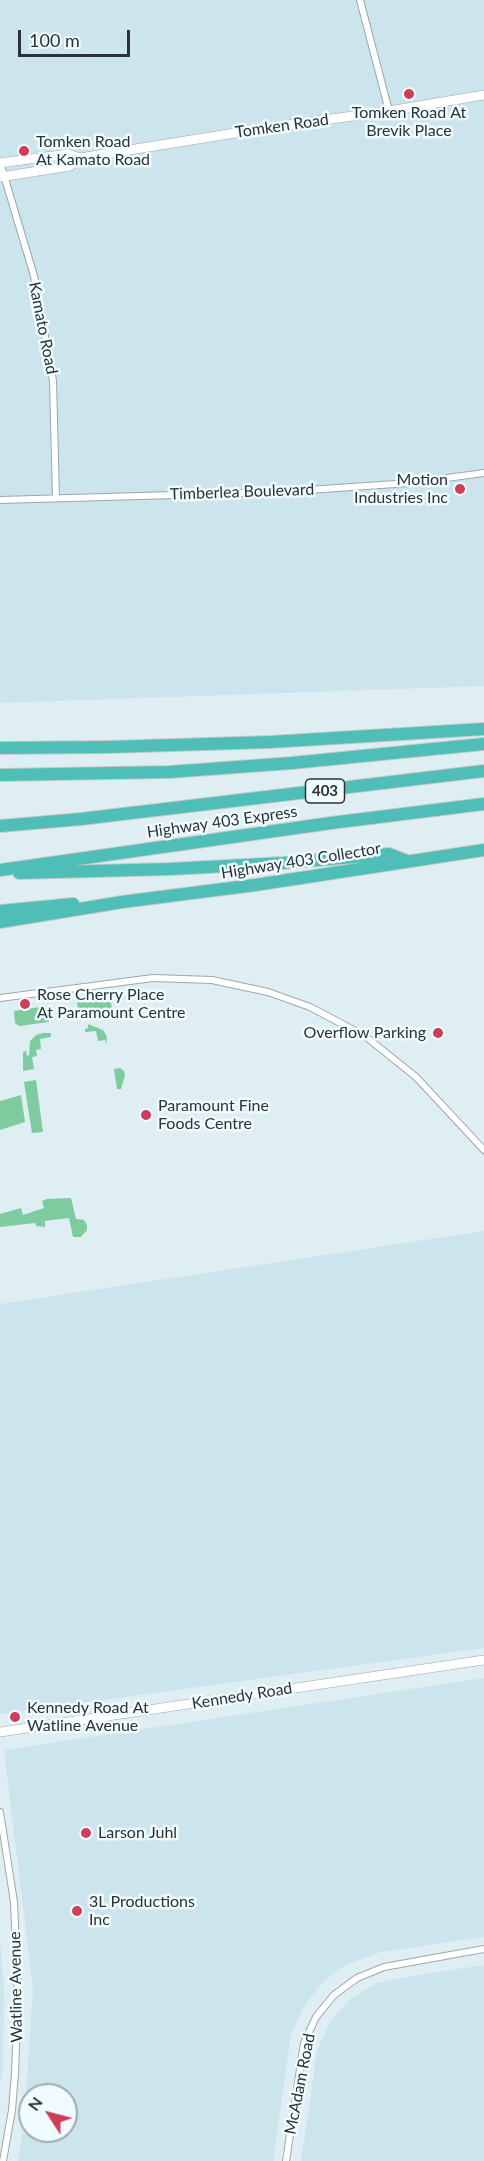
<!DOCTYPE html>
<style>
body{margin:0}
#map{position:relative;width:484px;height:2161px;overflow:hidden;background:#dfeef3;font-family:Lato,sans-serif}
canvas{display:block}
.north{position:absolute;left:18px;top:2083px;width:60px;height:60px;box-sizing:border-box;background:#effbff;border:2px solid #a1abae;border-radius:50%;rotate:306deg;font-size:16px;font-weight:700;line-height:24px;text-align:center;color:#2d3234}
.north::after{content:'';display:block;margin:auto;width:21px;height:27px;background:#ce3e5a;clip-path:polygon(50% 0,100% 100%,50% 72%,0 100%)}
.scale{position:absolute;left:18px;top:30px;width:112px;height:27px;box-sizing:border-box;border:3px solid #2d3234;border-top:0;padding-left:8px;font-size:18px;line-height:21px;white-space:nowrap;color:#2d3234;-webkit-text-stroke:4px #effbff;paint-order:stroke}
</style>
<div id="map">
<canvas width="484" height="2161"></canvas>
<div class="north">N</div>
<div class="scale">100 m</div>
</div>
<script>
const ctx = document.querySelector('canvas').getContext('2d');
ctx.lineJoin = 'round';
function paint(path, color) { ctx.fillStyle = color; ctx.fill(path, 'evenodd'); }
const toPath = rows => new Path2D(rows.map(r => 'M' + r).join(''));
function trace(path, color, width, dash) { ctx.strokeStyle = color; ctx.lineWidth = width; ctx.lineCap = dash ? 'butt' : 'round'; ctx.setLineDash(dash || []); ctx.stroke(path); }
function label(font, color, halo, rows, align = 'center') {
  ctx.font = font + ' Lato,sans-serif'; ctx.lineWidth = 5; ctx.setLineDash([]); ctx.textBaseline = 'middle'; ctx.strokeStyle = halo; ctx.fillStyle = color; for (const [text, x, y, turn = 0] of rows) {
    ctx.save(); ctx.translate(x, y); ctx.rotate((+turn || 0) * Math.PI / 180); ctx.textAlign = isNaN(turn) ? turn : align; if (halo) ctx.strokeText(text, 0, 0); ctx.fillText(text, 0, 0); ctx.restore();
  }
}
const built = toPath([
 [0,0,484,0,484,686,0,703],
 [484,1231,484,1648,0,1714,0,1304],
 [484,1678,484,1937,381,1952,347,1964,323,1982,304,2006,291,2034,273,2161,18,2161,24,2124,33,1989,4,1750],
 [30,2095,66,2095,66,2131,30,2131],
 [0,1939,4,1993,3,2068,0,2084],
 [484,1965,484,2161,301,2161,317,2051,330,2021,351,1998,377,1983,406,1977]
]);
const green = toPath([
 [110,996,112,1009,110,1013,79,1017,77,1001],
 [46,1006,49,1022,19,1026,15,1023,14,1011],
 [88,1024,103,1030,107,1037,106,1045,105,1040,98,1041,96,1031,85,1032,85,1029,88,1028],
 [43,1033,51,1033,51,1037,40,1039,41,1049,36,1050,37,1056,32,1057,34,1069,23,1071,23,1053,26,1050,27,1056,29,1055,30,1041,36,1035],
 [120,1068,124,1071,125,1075,121,1089,117,1089,114,1069],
 [36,1080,43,1132,32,1133,24,1082],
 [21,1095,25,1122,0,1130,0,1101],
 [71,1198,76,1219,84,1220,87,1225,87,1230,81,1237,73,1237,69,1218,45,1221,45,1227,36,1226,35,1223,0,1227,0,1214,21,1208,23,1215,44,1208,42,1201,47,1199]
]);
const street = toPath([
 [360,0,389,111],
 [0,162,34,276,53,381,56,498],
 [0,500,279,492,410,483,484,473],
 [0,998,153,978,212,980,268,992,310,1007,365,1036,416,1077,484,1150],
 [0,1812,14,1902,18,1997,15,2073,12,2110,3,2161],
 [286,2161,304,2043,316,2017,334,1995,357,1978,384,1967,484,1949]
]);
const secondary = toPath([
 [0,163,68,154,80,158,266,128,389,111,484,95],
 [0,177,70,166,80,158],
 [0,1732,484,1660]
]);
const highway = toPath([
 [0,748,109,747,270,742,484,729],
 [0,775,169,772,292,763,484,744],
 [0,826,81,819,484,771],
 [0,870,331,823,484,804],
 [19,873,170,869,283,863,389,854,405,860],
 [0,911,73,904],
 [0,922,122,902,255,885,484,850]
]);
const markers = [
 [409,94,6,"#ce3e5a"],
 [24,151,6,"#ce3e5a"],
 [460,489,6,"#ce3e5a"],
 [25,1004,6,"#ce3e5a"],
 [438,1033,6,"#ce3e5a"],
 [146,1115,6,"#ce3e5a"],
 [15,1717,6,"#ce3e5a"],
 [86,1833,6,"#ce3e5a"],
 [77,1911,6,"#ce3e5a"]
];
const shields = [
 [325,791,39]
];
const shieldNames = [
 ["403",325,791]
];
const poiNames = [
 ["Tomken Road At",409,113,"center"],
 ["Brevik Place",409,131,"center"],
 ["Tomken Road",36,142],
 ["At Kamato Road",36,160],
 ["Motion",448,480,"right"],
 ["Industries Inc",448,498,"right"],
 ["Rose Cherry Place",37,995],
 ["At Paramount Centre",37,1013],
 ["Overflow Parking",426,1033,"right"],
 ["Paramount Fine",158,1106],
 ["Foods Centre",158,1124],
 ["Kennedy Road At",27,1708],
 ["Watline Avenue",27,1726],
 ["Larson Juhl",98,1833],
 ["3L Productions",89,1902],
 ["Inc",89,1920]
];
const streetNames = [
 ["Tomken Road",282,126,-8],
 ["Kamato Road",43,328,79],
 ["Timberlea Boulevard",242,492,-2],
 ["Highway 403 Express",222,822,-8],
 ["Highway 403 Collector",301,861,-9],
 ["Kennedy Road",242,1696,-9],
 ["Watline Avenue",16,1987,-91],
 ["McAdam Road",300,2084,-79]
];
paint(built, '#cce4eb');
paint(green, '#7ecb9f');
trace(street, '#9ba8ad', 8);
trace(secondary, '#9ba8ad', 10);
trace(highway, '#c8caca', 14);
trace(street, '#fff', 6);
trace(secondary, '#fff', 9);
trace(highway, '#4fbeb6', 12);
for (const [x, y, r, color] of markers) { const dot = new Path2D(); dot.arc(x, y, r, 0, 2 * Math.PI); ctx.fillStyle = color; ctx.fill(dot); trace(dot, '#effbff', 2); }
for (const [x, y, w] of shields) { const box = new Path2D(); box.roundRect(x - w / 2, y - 12, w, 24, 4.5); ctx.fillStyle = '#effbff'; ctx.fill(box); trace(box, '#2d3234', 1.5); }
label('bold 15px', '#2d3234', null, shieldNames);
label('16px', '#2d3234', '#effbff', poiNames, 'left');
label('16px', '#2d3234', '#effbff', streetNames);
</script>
